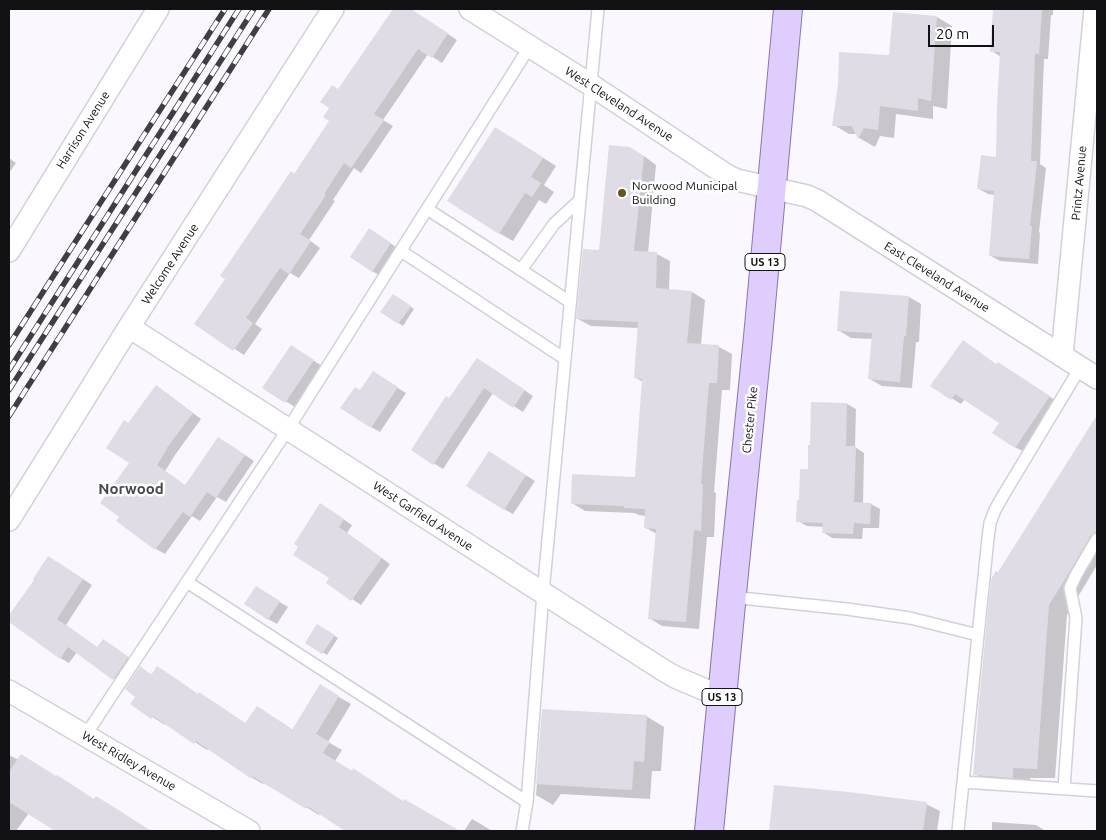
<!DOCTYPE html>
<style>
body{margin:0}
#map{position:relative;width:1106px;height:840px;overflow:hidden;background:#faf8fe;font-family:Ubuntu,sans-serif}
canvas{display:block}
.frame{position:absolute;inset:0;border:10px solid #121114;pointer-events:none}
.scale{position:absolute;left:928px;top:25px;width:66px;height:22px;box-sizing:border-box;border:2px solid #121114;border-top:0;padding-left:6px;font-size:15px;line-height:18px;white-space:nowrap;color:#121114;-webkit-text-stroke:4px #fff;paint-order:stroke}
</style>
<div id="map">
<canvas width="1106" height="840"></canvas>
<div class="frame"></div>
<div class="scale">20 m</div>
</div>
<script>
const ctx = document.querySelector('canvas').getContext('2d');
ctx.lineJoin = 'round';
function paint(path, color) { ctx.fillStyle = color; ctx.fill(path, 'evenodd'); }
const toPath = rows => new Path2D(rows.map(r => 'M' + r).join(''));
function trace(path, color, width, dash) { ctx.strokeStyle = color; ctx.lineWidth = width; ctx.lineCap = dash ? 'butt' : 'round'; ctx.setLineDash(dash || []); ctx.stroke(path); }
function label(font, color, halo, rows, align = 'center') {
  ctx.font = font + ' Ubuntu,sans-serif'; ctx.lineWidth = 5; ctx.setLineDash([]); ctx.textBaseline = 'middle'; ctx.strokeStyle = halo; ctx.fillStyle = color; for (const [text, x, y, turn = 0] of rows) {
    ctx.save(); ctx.translate(x, y); ctx.rotate((+turn || 0) * Math.PI / 180); ctx.textAlign = isNaN(turn) ? turn : align; if (halo) ctx.strokeText(text, 0, 0); ctx.fillText(text, 0, 0); ctx.restore();
  }
}
const shadow = toPath([
 [394,9,410,9,457,40,442,63,428,54,383,120,393,126,361,173,354,168,333,200,335,201,309,240,320,248,299,278,290,273,255,324,262,329,244,355,196,324,330,120,339,91],
 [998,9,1053,9,1053,15,1051,15,1048,59,1044,59,1040,164,1046,168,1039,232,1040,233,1038,264,1000,261,991,256,995,195,988,194,979,189,997,158,1001,57,992,51,997,26],
 [937,17,952,26,947,109,933,106,933,119,896,114,894,138,880,136,875,147,859,138,857,134,849,134,834,125,890,57],
 [509,136,556,166,544,185,554,192,546,204,539,200,513,241,499,233],
 [644,156,656,165,648,253,657,254,670,261,669,290,692,292,705,300,701,345,719,347,732,354,730,390,722,390,714,492,716,493,714,537,707,537,699,629,662,626,649,618,657,534,646,528,646,516,639,515,634,513,585,511,572,503,636,478,643,382,636,378,639,328,591,326,578,319,600,251],
 [9,158,16,163,9,173],
 [378,235,399,249,381,276,372,271],
 [841,292,909,297,921,304,919,342,916,342,912,388,882,386,870,379,873,339,851,338,838,330],
 [397,298,414,309,403,326,382,312],
 [972,347,997,365,1007,369,1058,402,1024,452,1015,447,1000,422,965,399,961,404,932,386],
 [300,352,322,366,295,407,264,388],
 [486,364,533,396,523,412,493,393,443,469,413,450,449,400],
 [382,378,406,393,380,432,371,427,361,392],
 [165,392,201,419,175,455,165,471,186,486,227,443,254,461,226,502,217,497,200,521,192,516,165,554,156,549,118,521,120,517,131,463,129,424],
 [847,404,856,409,855,447,864,453,863,504,871,504,880,509,879,528,863,528,862,539,832,538,823,532,824,527,807,526,798,521,800,501,809,470],
 [1090,428,1097,433,1097,565,1067,615,1055,778,1030,778,1030,787,993,785,975,774],
 [498,458,535,481,513,514,504,509],
 [330,510,352,525,347,533,390,564,361,605,327,582,331,578],
 [57,562,92,585,66,625,98,648,104,641,113,646,136,663,122,684,114,679,77,652,69,663,60,658,9,621,9,617,36,580],
 [265,593,288,607,277,624,268,619],
 [317,625,338,638,327,655,306,642],
 [158,667,170,675,199,695,200,694,212,701,246,724,258,707,293,730,320,686,351,704,328,742,342,750,335,761,404,802,405,801,457,831,348,831,320,813,319,815,265,782,263,784,251,777,209,748,207,750,166,723,165,725,132,704,137,697,140,668,152,675],
 [543,710,646,716,664,727,661,771,652,771,650,799,561,794,553,805,536,795],
 [9,755,95,800,107,803,151,831,57,831,29,813,16,831,9,831],
 [775,786,926,804,940,811,937,831,770,831],
 [472,819,484,826,492,831,464,831],
 [992,822,1036,825,1046,831,992,831]
]);
const building = toPath([
 [393,9,411,9,448,33,432,58,418,49,374,114,384,120,351,168,344,163,324,194,326,195,300,234,311,241,289,274,280,268,246,318,253,323,233,351,194,324,225,279,220,276,291,171,294,174,329,121,323,117,329,108,320,102,332,85,338,89],
 [993,9,1042,9,1039,54,1035,54,1031,161,1037,161,1030,226,1032,226,1029,259,989,256,994,191,977,189,981,155,996,157,997,106,1000,52,990,52],
 [893,12,937,16,931,101,918,98,918,111,880,106,878,130,864,128,858,139,852,126,832,126,838,84,839,52,889,55],
 [495,127,543,158,531,177,541,183,532,197,525,193,499,234,447,201],
 [609,145,630,147,644,156,634,251,657,252,656,288,692,291,687,343,719,345,717,383,709,383,701,484,703,484,701,531,694,530,686,622,648,619,656,529,644,528,645,509,624,508,624,506,571,504,572,474,635,477,642,379,634,378,638,322,576,319,583,249,599,250],
 [369,228,391,243,372,272,350,257],
 [840,291,909,296,906,336,904,336,900,382,868,379,872,333,837,331],
 [393,294,411,306,398,324,380,312],
 [963,340,996,364,998,362,1050,396,1015,448,992,433,999,423,955,394,951,400,930,386],
 [291,345,314,360,285,403,262,388],
 [477,358,525,390,513,408,484,388,433,465,411,450,446,396,449,398],
 [373,371,398,387,371,428,340,408,355,387,360,390],
 [156,385,193,413,166,449,167,449,157,465,185,485,218,437,245,455,216,498,207,492,190,517,183,512,155,550,116,521,119,517,100,503,129,463,106,448,124,420,128,423],
 [811,402,847,403,846,446,856,446,854,502,871,503,870,524,854,523,853,534,822,533,823,523,796,522,797,500,799,500,800,469,808,469,808,445,810,445],
 [1097,415,1097,529,1095,532,1091,535,1067,576,1049,605,1037,769,1013,768,1013,778,973,775,979,702,991,579,996,571,998,572],
 [489,451,526,475,504,510,466,486],
 [320,503,344,519,339,527,382,558,351,601,326,583,329,578,293,555,298,547,294,544],
 [48,556,83,579,57,619,97,647,103,639,128,657,113,680,68,647,60,659,9,622,9,615,34,580,33,579],
 [256,586,280,601,268,620,244,604],
 [317,624,335,635,322,654,305,643],
 [140,666,151,675,157,666,198,694,199,692,245,723,257,706,292,730,320,684,339,696,316,734,330,742,323,753,352,771,353,768,403,801,404,799,460,831,345,831,307,806,306,809,252,776,250,778,196,741,194,744,153,716,151,719,130,704,135,697,125,689],
 [542,709,647,715,644,762,634,761,632,790,536,784],
 [21,754,56,776,57,775,94,799,96,796,151,831,55,831,9,802,9,772],
 [774,785,849,792,927,802,923,831,769,831]
]);
const service = toPath([
 [427,209,486,247,570,302],
 [401,251,565,359],
 [521,270,554,224,580,200],
 [187,582,527,802],
 [731,597,847,609,910,618,978,635],
 [85,736,288,429,530,46],
 [963,782,1097,791],
 [1064,788,1076,618,1070,588,1076,575,1097,539],
 [522,831,527,802,543,593,598,9],
 [958,831,988,538,990,523,995,510,1004,494,1080,368]
]);
const minor = toPath([
 [470,9,591,85,728,176,737,180,807,196,818,201,1097,378],
 [9,251,158,9],
 [129,327,663,670,675,677,722,697],
 [1062,356,1095,9],
 [9,520,129,327,333,9],
 [9,691,249,831]
]);
const primary = toPath([
 [709,831,735,563,758,337,788,9]
]);
const rail = toPath([
 [9,345,225,9],
 [9,370,239,9],
 [9,390,254,9],
 [9,416,269,9]
]);
const markers = [
 [622,193,5,"#655422"]
];
const shields = [
 [765,262,40],
 [722,697,40]
];
const shieldNames = [
 ["US 13",765,262],
 ["US 13",722,697]
];
const streetNames = [
 ["West Cleveland Avenue",619,104,33],
 ["Harrison Avenue",83,130,-58],
 ["Printz Avenue",1079,183,-85],
 ["Welcome Avenue",170,264,-57],
 ["East Cleveland Avenue",937,277,32],
 ["Chester Pike",750,420,-84],
 ["West Garfield Avenue",423,516,33],
 ["West Ridley Avenue",129,761,30]
];
const poiNames = [
 ["Norwood Municipal",632,186],
 ["Building",632,200]
];
const quarterNames = [
 ["Norwood",131,489]
];
paint(shadow, '#0003');
paint(building, '#dfdce5');
trace(service, '#d3d0d9', 14);
trace(minor, '#d3d0d9', 24);
trace(primary, '#8a75ab', 30);
trace(service, '#fff', 11);
trace(minor, '#fff', 21);
trace(primary, '#dfcdfd', 28);
trace(rail, '#403e42', 5.5);
trace(rail, '#fff', 4, [11]);
for (const [x, y, r, color] of markers) { const dot = new Path2D(); dot.arc(x, y, r, 0, 2 * Math.PI); ctx.fillStyle = color; ctx.fill(dot); trace(dot, '#fff', 2); }
for (const [x, y, w] of shields) { const box = new Path2D(); box.roundRect(x - w / 2, y - 8.5, w, 17, 4); ctx.fillStyle = '#fff'; ctx.fill(box); trace(box, '#121114', 1); }
label('bold 11px', '#121114', null, shieldNames);
label('12px', '#121114', '#fff', streetNames);
label('12px', '#121114', '#fff', poiNames, 'left');
label('bold 15px', '#47454c', '#fff', quarterNames);
</script>
